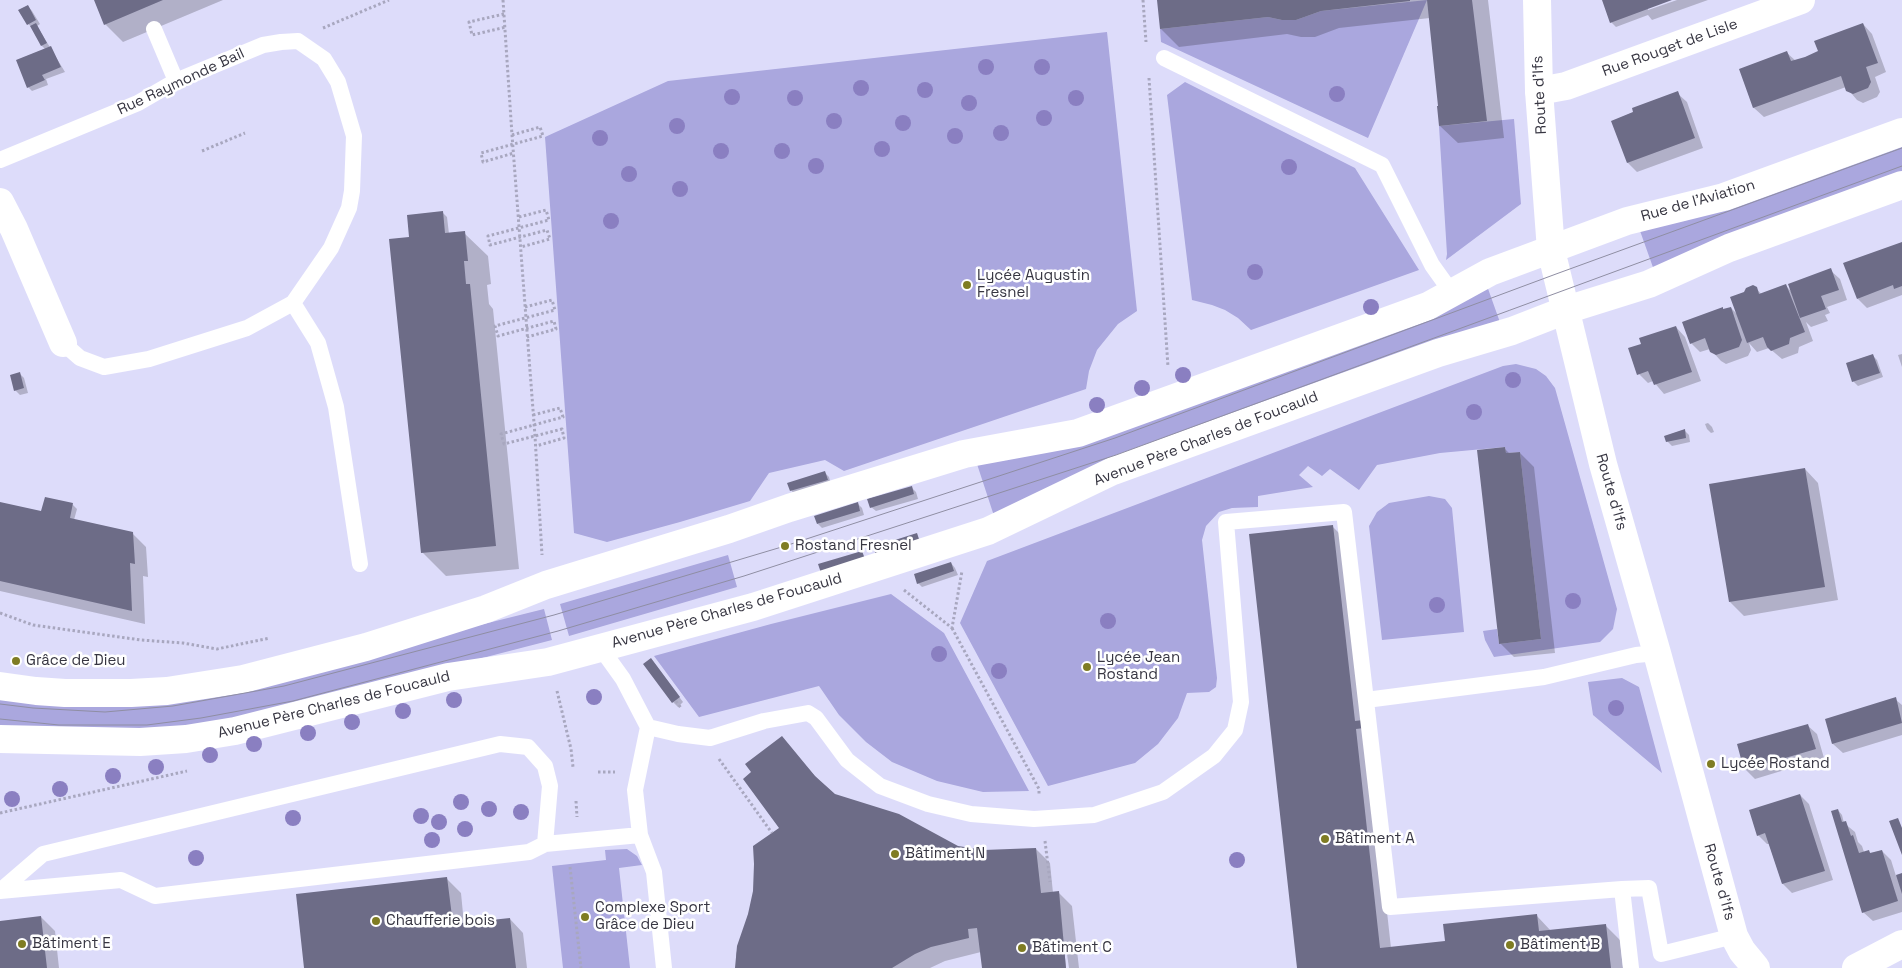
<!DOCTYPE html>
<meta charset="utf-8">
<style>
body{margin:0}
canvas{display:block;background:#dddcfa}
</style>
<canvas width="1902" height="968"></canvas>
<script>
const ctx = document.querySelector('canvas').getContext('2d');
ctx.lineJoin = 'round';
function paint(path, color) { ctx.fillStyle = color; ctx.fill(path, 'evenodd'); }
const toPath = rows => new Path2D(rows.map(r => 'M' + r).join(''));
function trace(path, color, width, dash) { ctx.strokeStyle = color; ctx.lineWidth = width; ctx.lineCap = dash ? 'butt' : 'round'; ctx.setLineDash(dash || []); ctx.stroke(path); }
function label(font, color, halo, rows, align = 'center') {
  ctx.font = font + ' "Space Grotesk",sans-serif'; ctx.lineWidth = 5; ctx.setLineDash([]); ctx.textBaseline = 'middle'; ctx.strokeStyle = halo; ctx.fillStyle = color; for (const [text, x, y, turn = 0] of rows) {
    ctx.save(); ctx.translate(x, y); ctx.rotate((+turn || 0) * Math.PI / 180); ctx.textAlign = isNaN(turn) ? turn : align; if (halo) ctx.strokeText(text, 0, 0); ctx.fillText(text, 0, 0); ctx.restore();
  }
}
const green = toPath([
 [1427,0,1368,138,1161,42,1160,29,1268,17,1282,20,1296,20,1321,11],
 [1107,32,1137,311,1118,324,1097,350,1089,371,1086,389,844,471,825,460,769,473,750,501,680,522,607,542,574,533,545,137,668,81],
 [1185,82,1355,168,1419,270,1251,330,1238,318,1225,310,1212,305,1192,300,1167,95],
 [1514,119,1521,204,1446,260,1447,254,1439,126],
 [1902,140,1902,175,1655,273,1639,228],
 [1486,283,1502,328,996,522,976,461],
 [1516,364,1536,369,1546,376,1555,388,1617,609,1613,629,1600,642,1494,657,1485,640,1483,631,1497,629,1499,644,1541,639,1520,452,1506,453,1505,447,1440,453,1377,465,1359,490,1330,469,1322,476,1308,466,1299,475,1313,487,1258,496,1258,507,1232,508,1219,512,1206,526,1202,540,1217,678,1216,687,1209,692,1187,693,1178,718,1158,744,1135,763,1048,786,960,623,987,561,1503,366],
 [1429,496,1445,499,1452,508,1464,632,1382,640,1369,526,1377,512,1389,503],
 [728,555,737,587,569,636,560,604],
 [891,594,944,633,1029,791,983,792,937,781,892,762,866,742,839,715,819,686,699,717,654,656,771,624],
 [544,609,552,640,254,717,164,733,0,731,0,692,223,689],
 [1622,678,1639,687,1662,773,1593,715,1588,682],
 [627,849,637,856,642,865,619,868,630,968,563,968,552,866,606,860,605,850]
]);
const shadow = toPath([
 [95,0,223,0,123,42,105,24],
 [1158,0,1488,0,1504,138,1458,143,1440,126,1440,107,1430,18,1339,28,1315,37,1301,37,1287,34,1179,47,1161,29],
 [1603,0,1669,0,1648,8,1648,10,1677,0,1708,0,1652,20,1648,15,1616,27,1611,22],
 [28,6,32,11,40,24,37,26,65,72,46,79,48,85,32,91,28,87,46,50,42,46,33,28,28,24],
 [1863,24,1872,34,1886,72,1875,77,1880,92,1877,97,1863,103,1857,100,1846,87,1764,117,1754,108,1740,70,1787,53,1796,61,1820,52],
 [1677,93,1687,102,1703,148,1637,172,1628,163,1613,121],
 [442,212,447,217,449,234,464,233,488,256,491,284,487,285,489,304,493,309,519,569,446,576,422,552,410,238],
 [1902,243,1902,295,1867,308,1858,299],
 [1830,270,1840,279,1847,300,1827,307,1830,313,1825,315,1828,321,1811,327,1806,322,1813,341,1799,347,1798,353,1782,359,1769,348,1757,352,1749,343,1751,350,1748,356,1726,364,1721,361,1710,349,1700,352,1691,343,1724,310,1731,308,1739,316,1756,288,1762,295,1786,286,1792,292],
 [1676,327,1685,337,1701,381,1664,394,1653,381,1648,383,1639,374,1642,344],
 [1902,354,1902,367,1898,355],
 [1873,356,1877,360,1883,377,1858,386,1853,381],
 [20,374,24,378,28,393,20,395,15,390],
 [1708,423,1712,427,1714,432,1711,433,1707,429,1705,424],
 [1685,431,1689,435,1690,442,1672,446,1667,441],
 [1505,449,1510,454,1520,453,1534,467,1555,653,1514,657,1500,643],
 [1805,469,1818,483,1838,600,1744,616,1730,602],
 [825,473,829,477,831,485,795,495,791,490],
 [911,487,916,492,918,499,876,511,871,507],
 [0,504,42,513,72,504,77,509,74,520,132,533,146,547,148,577,143,576,145,624,0,591],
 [858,504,862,508,864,515,822,528,818,524],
 [1332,526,1346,540,1391,948,1447,942,1537,916,1551,931,1606,926,1620,940,1623,968,1298,968],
 [951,563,955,568,958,575,922,587,918,583],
 [645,664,655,664,683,702,678,707,673,702],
 [1895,699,1902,705,1902,735,1843,753,1833,744,1826,720],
 [1807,725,1817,734,1824,758,1755,779,1745,769],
 [781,738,823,785,834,795,958,848,984,851,1036,849,1050,863,1053,893,1058,892,1072,906,1079,968,1069,968,1066,947,1064,948,1066,968,983,968,981,952,945,961,930,968,737,968,736,954,753,899,780,828,753,772],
 [1800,795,1809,804,1833,880,1792,893,1783,884,1770,844,1767,844,1758,835],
 [1838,810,1842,815,1844,823,1855,832,1858,842,1862,846,1864,852,1868,851,1872,854,1882,851,1891,860,1896,876,1902,874,1902,912,1873,921,1863,912],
 [447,879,461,893,464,924,510,919,523,933,527,968,305,968],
 [41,917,55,931,59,968,0,968,0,922]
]);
const building = toPath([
 [94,0,163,0,104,25],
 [1157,0,1410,0,1410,1,1321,11,1296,20,1282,20,1268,17,1160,29],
 [1427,0,1472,0,1487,121,1439,126,1437,106,1438,106],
 [1602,0,1672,0,1610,23],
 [28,5,36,20,27,25,18,10],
 [36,23,47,43,41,46,30,26],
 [1863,23,1878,63,1866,67,1871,82,1868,88,1853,94,1846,91,1841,76,1753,108,1739,69,1787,51,1791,61,1805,57,1818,51,1814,41],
 [51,46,61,67,42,75,45,80,27,88,16,60],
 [1678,91,1695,138,1627,163,1611,121,1633,112,1632,108],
 [443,211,445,233,465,231,468,261,464,261,466,284,470,284,496,546,421,553,389,239,409,237,407,215],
 [1902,242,1902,286,1894,289,1893,285,1857,299,1843,263],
 [1831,268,1839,290,1821,296,1826,309,1800,318,1788,284],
 [1786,284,1805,332,1790,338,1789,344,1771,351,1767,347,1763,337,1747,343,1730,297,1744,292,1746,288,1753,285,1757,287,1759,294],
 [1723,307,1723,309,1731,307,1742,340,1739,347,1716,355,1710,352,1705,338,1690,344,1682,322],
 [1676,326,1692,372,1654,385,1648,371,1637,375,1628,348,1641,344,1639,338],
 [1873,354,1880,373,1852,382,1846,363],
 [20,372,24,388,14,391,10,375],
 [1685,429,1686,438,1666,442,1664,436],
 [1505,447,1506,453,1520,452,1541,639,1499,644,1477,450],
 [1805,468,1825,587,1729,602,1709,484],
 [825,471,828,480,790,491,787,483],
 [912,486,914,494,870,508,867,499],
 [45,497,73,503,70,518,133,532,135,564,130,563,132,611,0,581,0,502,41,511],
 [858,502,860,511,817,524,814,516],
 [1333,525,1355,721,1363,720,1364,728,1356,729,1380,948,1445,941,1443,924,1537,914,1539,931,1606,924,1611,968,1297,968,1249,534],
 [917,533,920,542,876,555,873,547],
 [862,551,865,559,821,573,818,564],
 [951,562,954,571,917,584,914,574],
 [651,658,680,697,672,703,643,664],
 [1896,697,1902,723,1832,744,1825,719],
 [1808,724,1816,749,1744,770,1737,744],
 [782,736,815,776,835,794,899,814,958,846,984,850,1036,848,1041,893,1059,891,1066,968,982,968,977,928,968,929,969,938,931,947,915,954,892,968,735,968,737,946,748,914,753,891,754,864,753,846,779,828,743,779,751,772,745,764],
 [1800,794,1825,871,1782,884,1765,833,1757,836,1749,810],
 [1838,809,1842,822,1846,821,1851,836,1853,835,1859,853,1869,850,1870,853,1882,850,1898,901,1862,913,1831,811],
 [1898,818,1902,828,1902,855,1889,821],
 [1902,873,1902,894,1896,875],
 [447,877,453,924,510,918,516,968,304,968,296,894],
 [41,916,47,968,0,968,0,921]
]);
const path = toPath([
 [503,0,512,135,535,436,542,555],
 [1143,0,1146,42],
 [504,14,469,22,472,35,506,27],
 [323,28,389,0],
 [1149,78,1168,367],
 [512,135,540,127,543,136,481,153,483,162,514,153],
 [202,151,245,133],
 [519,217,546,210,549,220,488,236,490,245,547,230,550,239,521,247],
 [525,307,552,300,555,310,495,326,498,336,554,321,556,329,527,337],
 [533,415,560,408,563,417,501,434,504,444,562,429,564,438,536,446],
 [904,590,952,628,962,571],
 [0,613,33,625,141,640,183,643,217,649,270,638],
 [952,628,1039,789,1039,795],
 [557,691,571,749,573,767],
 [676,701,681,708],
 [719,759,772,833],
 [598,772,615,772],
 [576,801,577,817],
 [0,813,187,771],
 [1045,841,1050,882],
 [570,867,581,968]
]);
const service = toPath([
 [154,29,176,81],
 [1164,58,1382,165,1432,265,1452,293],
 [0,160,138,103,176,81,263,45,281,42,298,41,324,59,338,82,354,136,352,191,349,208,331,248,293,303,247,328,149,359,104,367,80,358,63,343],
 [293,303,318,343,336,407,360,564],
 [600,647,623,679,648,727,635,790,640,835,654,872,664,968],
 [1366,700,1544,677,1636,655,1657,653],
 [648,727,678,734,710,738,764,721,808,713,816,718,847,760,880,786,928,804,971,814,1034,819,1094,815,1163,792,1214,756,1235,730,1241,702,1226,522,1344,512,1390,907,1622,889,1631,968],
 [1622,889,1649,888,1661,954,1734,936],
 [0,891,43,854,500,744,528,747,545,766,550,786,545,844],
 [0,891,121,880,155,896,529,852,545,844,640,835]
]);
const minor = toPath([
 [1539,91,1566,86,1801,0],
 [0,202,14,229,63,343]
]);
const tertiary = toPath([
 [1537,0,1539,91,1551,250],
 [1856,968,1902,944]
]);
const secondary = toPath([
 [1551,250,1603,464,1657,653,1734,936,1742,951,1756,968],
 [0,686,36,691,65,693,131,693,167,691,243,679,366,647,486,609,546,585,729,529,789,508,964,454,1078,433,1428,306,1490,272,1627,221,1724,197,1902,132],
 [0,739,140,742,186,739,235,731,448,677,548,662,753,607,988,531,1113,471,1438,353,1512,331,1566,310,1649,284,1729,248,1902,185]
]);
const tram = toPath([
 [0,704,33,708,105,712,173,706,284,686,554,615,785,546,1115,438,1556,274,1902,148],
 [0,719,59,725,147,725,201,718,293,701,558,631,744,576,1116,455,1902,166]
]);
const trees = [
 [986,67],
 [1042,67],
 [861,88],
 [925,90],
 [1337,94],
 [732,97],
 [795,98],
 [1076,98],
 [969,103],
 [1044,118],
 [834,121],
 [903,123],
 [677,126],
 [1001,133],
 [955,136],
 [600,138],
 [882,149],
 [721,151],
 [782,151],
 [816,166],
 [1289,167],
 [629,174],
 [680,189],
 [611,221],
 [1255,272],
 [1371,307],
 [1183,375],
 [1513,380],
 [1142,388],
 [1097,405],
 [1474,412],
 [1573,601],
 [1437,605],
 [1108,621],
 [939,654],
 [999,671],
 [594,697],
 [454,700],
 [1616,708],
 [403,711],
 [352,722],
 [308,733],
 [254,744],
 [210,755],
 [156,767],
 [113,776],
 [60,789],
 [12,799],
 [461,802],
 [489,809],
 [521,812],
 [421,816],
 [293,818],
 [439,822],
 [465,829],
 [432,840],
 [196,858],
 [1237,860]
];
const markers = [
 [967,285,5,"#7f7c23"],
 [785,546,5,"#7f7c23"],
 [16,661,5,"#7f7c23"],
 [1087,667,5,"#7f7c23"],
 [1711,764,5,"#7f7c23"],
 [1325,839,5,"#7f7c23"],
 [895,854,5,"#7f7c23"],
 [585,917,5,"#7f7c23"],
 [376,921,5,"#7f7c23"],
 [22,944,5,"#7f7c23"],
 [1510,945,5,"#7f7c23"],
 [1022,948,5,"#7f7c23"]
];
const streetNames = [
 ["Rue Rouget de Lisle",1670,48,-20],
 ["Rue Raymonde Bail",181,82,-25],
 ["Route d'Ifs",1540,95,-93],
 ["Rue de l'Aviation",1698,201,-16],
 ["Avenue Père Charles de Foucauld",1206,439,-21],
 ["Route d'Ifs",1611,492,74],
 ["Avenue Père Charles de Foucauld",727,611,-16],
 ["Avenue Père Charles de Foucauld",334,705,-14],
 ["Route d'Ifs",1719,882,74]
];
const poiNames = [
 ["Lycée Augustin",977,276],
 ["Fresnel",977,293],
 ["Rostand Fresnel",795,546],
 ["Lycée Jean",1097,658],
 ["Rostand",1097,675],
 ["Grâce de Dieu",26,661],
 ["Lycée Rostand",1721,764],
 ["Bâtiment A",1335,839],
 ["Bâtiment N",905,854],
 ["Complexe Sport",595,908],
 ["Grâce de Dieu",595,925],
 ["Chaufferie bois",386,921],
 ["Bâtiment E",32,944],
 ["Bâtiment B",1520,945],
 ["Bâtiment C",1032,948]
];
paint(green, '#aaa7de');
paint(shadow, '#0003');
paint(building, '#6d6c87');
trace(path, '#a8a7bf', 3, [2.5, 2.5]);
trace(service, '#fff', 16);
trace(minor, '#fff', 28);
trace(tertiary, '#fff', 28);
trace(secondary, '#fff', 28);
trace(tram, '#8f8ea3', 1);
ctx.fillStyle = '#8a7fc1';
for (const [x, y] of trees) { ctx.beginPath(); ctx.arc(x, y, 8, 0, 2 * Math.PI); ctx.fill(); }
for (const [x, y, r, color] of markers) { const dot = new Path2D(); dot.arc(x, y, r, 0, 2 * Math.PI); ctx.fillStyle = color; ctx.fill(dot); trace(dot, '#fff', 2); }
label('15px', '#373642', '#fff', streetNames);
label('15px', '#373642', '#fff', poiNames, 'left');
</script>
